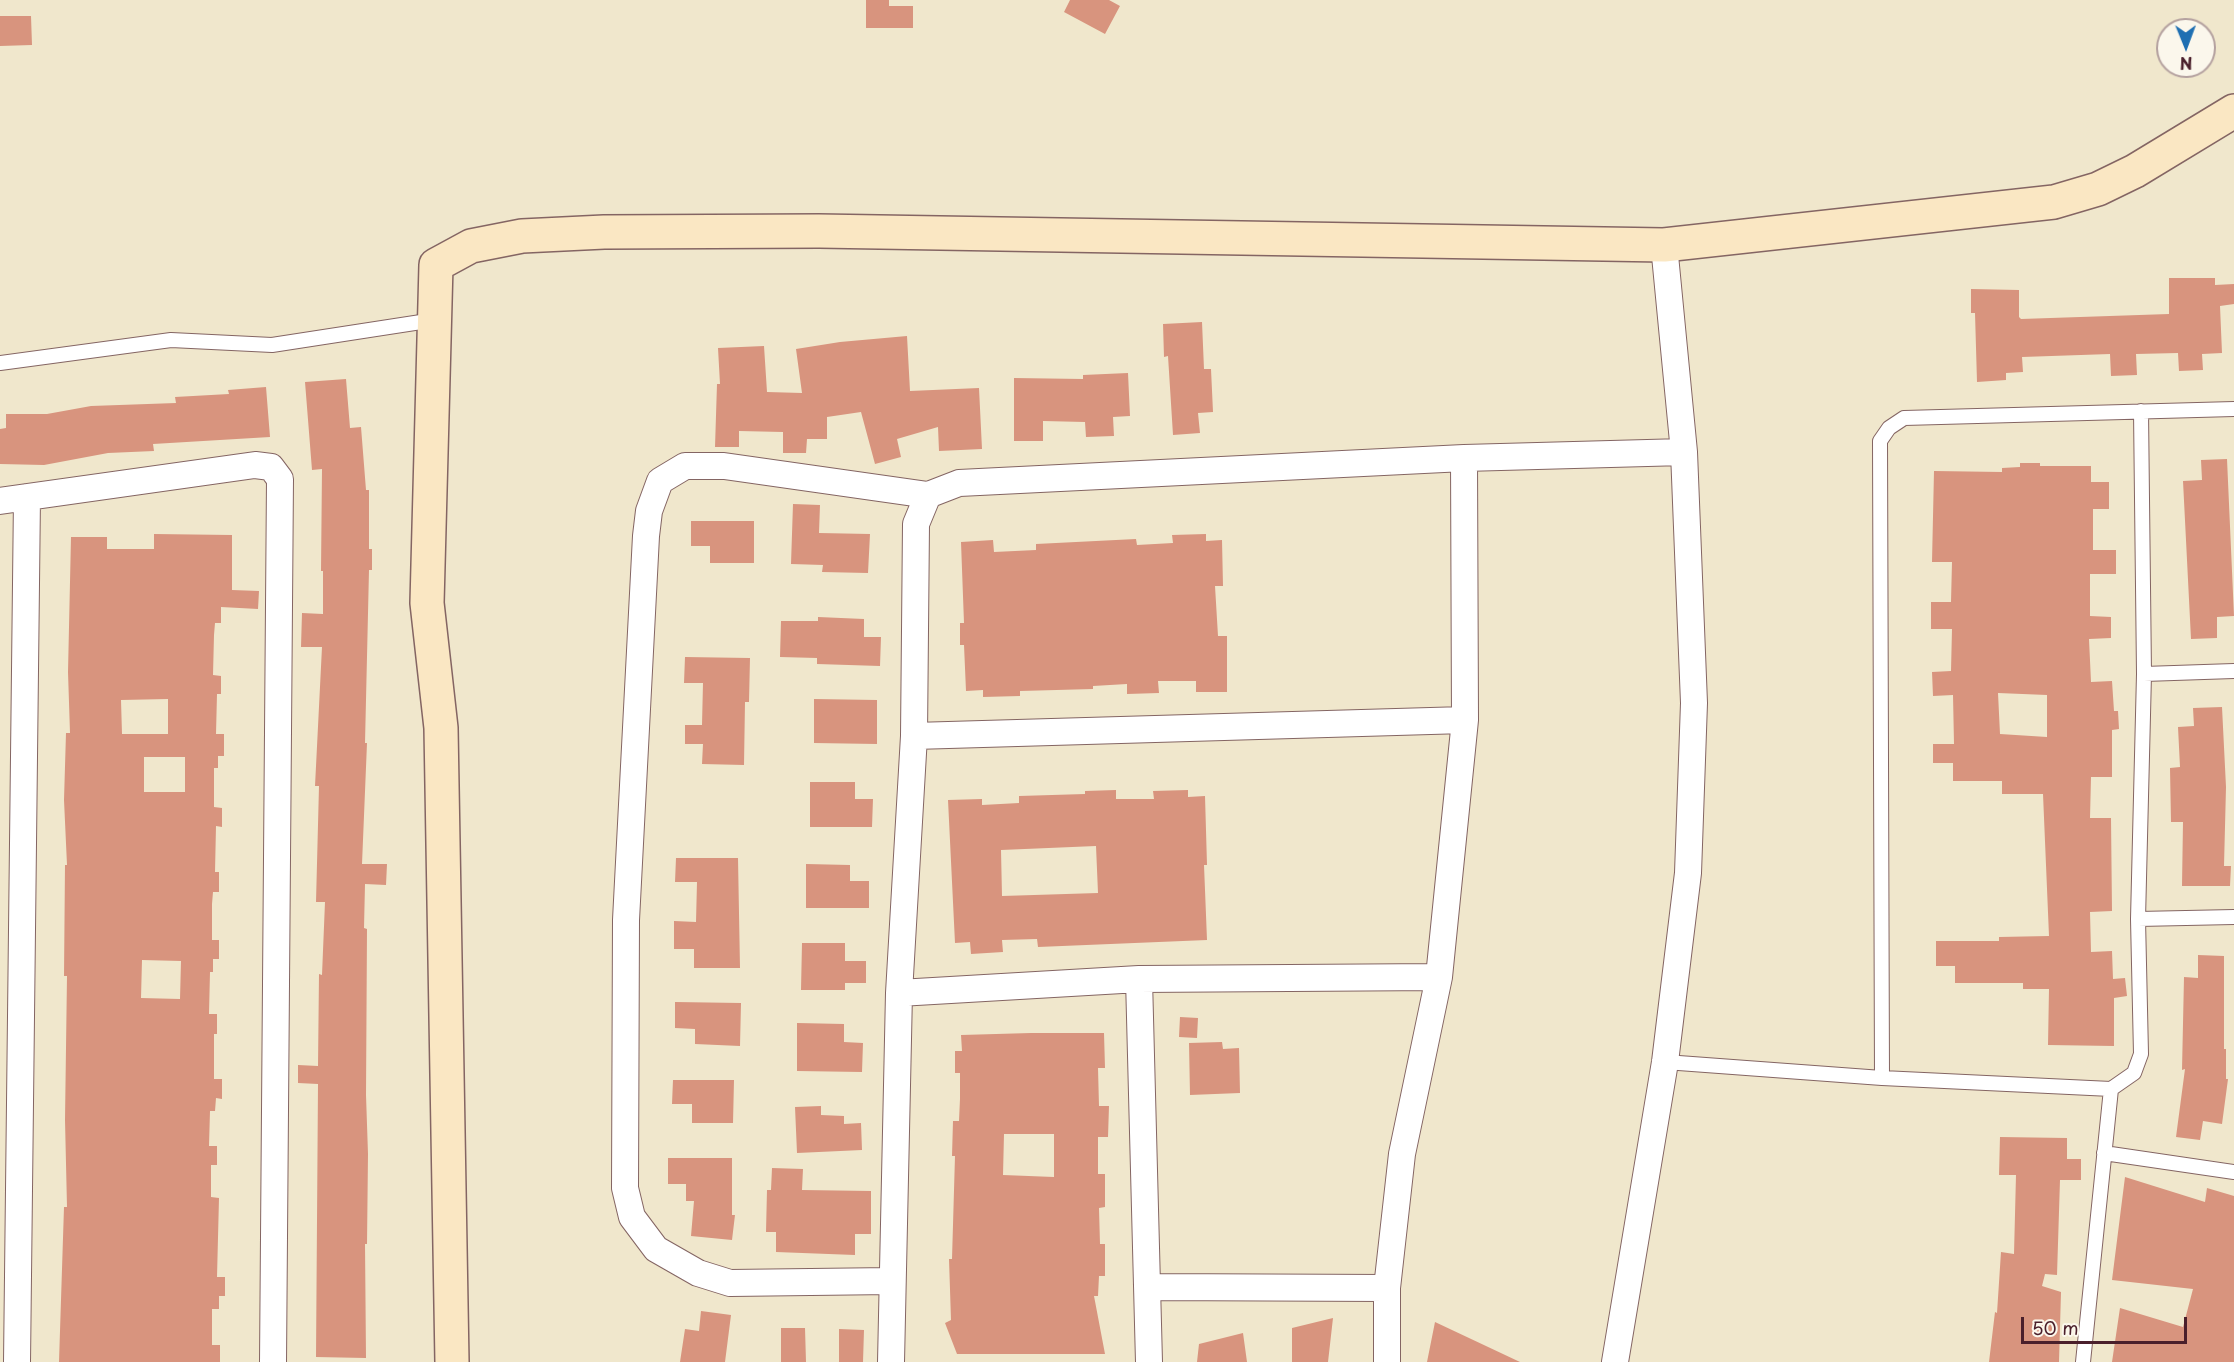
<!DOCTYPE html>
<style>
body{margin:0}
#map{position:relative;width:2234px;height:1362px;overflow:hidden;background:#f0e7cc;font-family:"Playpen Sans",sans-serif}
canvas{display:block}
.north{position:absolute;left:2156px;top:18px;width:60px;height:60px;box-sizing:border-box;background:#fbf7ec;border:2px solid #b4a19f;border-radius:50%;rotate:179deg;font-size:16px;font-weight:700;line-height:24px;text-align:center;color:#4a1f2b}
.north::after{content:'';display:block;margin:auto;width:21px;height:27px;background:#1f6fb2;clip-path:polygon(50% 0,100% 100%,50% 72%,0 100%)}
.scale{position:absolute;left:2021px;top:1317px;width:166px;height:27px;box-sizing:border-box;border:3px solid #4a1f2b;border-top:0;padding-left:8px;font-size:18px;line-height:21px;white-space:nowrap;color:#4a1f2b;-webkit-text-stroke:4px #fbf7ec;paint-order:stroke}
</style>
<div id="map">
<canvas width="2234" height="1362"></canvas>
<div class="north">N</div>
<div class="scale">50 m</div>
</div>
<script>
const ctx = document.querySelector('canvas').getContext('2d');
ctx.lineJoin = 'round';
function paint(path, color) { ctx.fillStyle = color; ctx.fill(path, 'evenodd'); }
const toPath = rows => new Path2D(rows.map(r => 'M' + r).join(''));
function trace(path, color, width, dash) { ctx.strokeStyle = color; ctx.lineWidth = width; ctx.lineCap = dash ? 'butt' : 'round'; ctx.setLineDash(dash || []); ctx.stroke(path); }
const building = toPath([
 [866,0,889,0,889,6,913,6,913,28,866,28],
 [1070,0,1109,0,1120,6,1105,34,1064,12],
 [0,16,31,16,32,45,0,46],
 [2169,278,2215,278,2215,285,2234,284,2234,304,2220,306,2222,353,2202,354,2203,370,2179,371,2178,353,2136,354,2137,375,2111,376,2110,354,2022,357,2023,372,2006,373,2006,380,1977,382,1975,313,1971,313,1971,289,2019,290,2019,317,2021,319,2169,314],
 [1202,322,1204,369,1211,369,1213,412,1198,413,1200,433,1173,435,1168,356,1164,357,1163,324],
 [907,336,910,391,979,388,982,449,939,451,938,427,897,439,901,457,875,464,861,412,827,417,827,439,807,439,806,453,783,453,783,432,739,431,739,447,715,447,717,384,720,384,718,348,764,346,767,392,802,393,796,349,840,342],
 [1128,373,1130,416,1113,417,1114,436,1086,437,1085,422,1043,421,1043,441,1014,441,1014,378,1083,379,1083,375],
 [346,379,350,428,361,427,366,490,369,490,369,549,372,549,372,570,369,570,365,743,367,743,362,864,387,864,386,885,365,884,364,928,367,929,366,1095,368,1154,367,1244,365,1244,366,1358,316,1357,318,1084,298,1083,298,1065,318,1066,319,974,322,975,325,902,316,902,319,786,315,786,322,647,301,647,302,613,323,614,323,571,321,571,322,469,312,470,305,382],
 [266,387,270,437,153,444,154,451,108,453,44,465,0,464,0,429,6,428,6,414,47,414,91,406,176,403,175,397,229,394,228,390],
 [2227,459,2234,616,2217,617,2217,638,2191,639,2183,481,2202,480,2201,460],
 [2020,463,2040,463,2040,466,2091,466,2091,482,2109,482,2109,509,2093,509,2093,550,2116,550,2116,574,2090,574,2090,616,2111,617,2111,638,2089,639,2091,682,2112,681,2114,711,2118,711,2119,729,2112,730,2112,777,2091,777,2090,818,2111,818,2112,911,2090,912,2091,952,2112,951,2113,979,2125,978,2127,996,2114,998,2114,1046,2048,1045,2049,989,2023,989,2023,983,1955,983,1955,966,1936,966,1936,941,1999,941,1999,937,2049,936,2043,794,2002,794,2002,781,1953,781,1953,763,1933,763,1933,744,1954,744,1953,695,1933,696,1932,672,1951,671,1952,629,1931,629,1931,602,1951,602,1952,562,1932,562,1934,471,2002,472,2002,468,2020,467],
 [1998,693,2047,695,2047,737,2000,734],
 [793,504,820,505,819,533,870,534,868,573,822,572,823,565,791,564],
 [691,521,754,521,754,563,710,563,710,546,691,546],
 [154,534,232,535,232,590,259,591,258,609,221,607,221,623,215,623,214,635,213,675,221,676,221,694,217,694,216,734,224,734,224,756,218,756,218,768,214,768,214,807,222,808,222,827,216,826,215,872,219,872,219,892,213,892,212,904,212,940,219,940,219,959,213,959,213,972,210,972,209,1014,217,1014,217,1034,214,1034,214,1079,222,1079,222,1099,216,1098,215,1111,210,1111,209,1146,217,1146,217,1165,211,1165,211,1197,219,1198,217,1277,225,1277,225,1296,219,1296,219,1309,212,1309,212,1345,220,1345,220,1362,59,1362,64,1207,67,1207,65,1120,67,976,64,976,65,865,67,865,64,800,66,733,70,733,68,672,71,537,107,537,107,549,154,549],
 [168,699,168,734,122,734,121,700],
 [144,757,185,757,185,792,144,792],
 [142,960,181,961,180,999,141,998],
 [1206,534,1206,541,1222,540,1223,586,1215,586,1218,636,1227,636,1227,692,1196,692,1196,681,1158,681,1159,693,1127,694,1127,684,1093,686,1093,689,1020,691,1020,696,983,697,983,690,966,691,964,645,960,645,960,623,964,623,961,542,993,540,994,552,1036,550,1036,544,1136,539,1137,545,1173,543,1172,535],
 [818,617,864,619,864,637,881,637,880,666,817,664,817,658,780,657,781,621,818,621],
 [685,657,750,658,749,702,745,702,744,765,702,764,703,744,685,744,685,725,702,725,703,683,684,683],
 [814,699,877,700,877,744,814,743],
 [2222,707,2226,787,2224,866,2231,866,2230,886,2182,886,2183,822,2171,822,2170,768,2180,767,2178,727,2194,726,2193,708],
 [810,782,855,782,855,799,873,799,872,827,810,827],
 [1116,790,1116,799,1154,799,1153,791,1188,790,1188,797,1205,796,1207,865,1204,865,1207,940,1038,947,1037,939,1002,940,1003,952,971,954,970,942,955,943,948,800,982,799,982,805,1019,803,1019,796,1085,794,1085,791],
 [1096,846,1098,893,1002,896,1001,850],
 [676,858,738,858,740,968,694,968,694,949,674,949,674,921,696,922,697,882,675,882],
 [806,864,850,865,850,881,869,881,869,908,806,908],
 [802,943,845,943,845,961,866,961,866,983,845,983,845,990,801,990],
 [2198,955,2224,956,2224,1049,2226,1049,2226,1079,2228,1079,2222,1124,2203,1121,2200,1140,2176,1137,2185,1069,2182,1070,2184,977,2198,978],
 [675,1002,741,1003,740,1046,695,1044,695,1029,675,1028],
 [1180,1017,1198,1018,1197,1038,1179,1037],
 [797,1023,844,1024,844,1042,863,1043,862,1072,797,1071],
 [1031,1033,1104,1033,1105,1068,1098,1068,1099,1106,1109,1106,1108,1137,1098,1137,1098,1174,1105,1174,1105,1207,1099,1208,1100,1244,1105,1244,1105,1276,1099,1276,1098,1296,1094,1296,1105,1354,957,1354,945,1323,951,1320,949,1259,952,1259,955,1156,952,1156,953,1121,959,1121,960,1099,960,1073,955,1073,955,1051,962,1051,961,1035],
 [1004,1134,1054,1134,1054,1177,1003,1175],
 [1222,1042,1223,1049,1239,1048,1240,1093,1190,1095,1189,1043],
 [673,1080,734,1080,733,1123,692,1123,692,1104,672,1104],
 [821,1106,821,1115,844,1116,844,1124,861,1123,862,1150,797,1153,795,1107],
 [2000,1137,2067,1138,2067,1159,2081,1159,2081,1180,2060,1180,2057,1275,2045,1274,2042,1286,2061,1292,2059,1362,1989,1362,1995,1312,1997,1313,2001,1252,2014,1254,2016,1175,1999,1175],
 [668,1158,732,1158,732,1215,735,1215,732,1240,691,1236,694,1201,686,1201,686,1184,668,1184],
 [772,1168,803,1169,802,1190,871,1191,871,1234,855,1234,855,1255,776,1252,776,1232,766,1232,767,1190,771,1190],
 [2125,1177,2205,1202,2207,1188,2234,1196,2234,1362,2112,1362,2120,1308,2183,1327,2193,1289,2112,1280],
 [701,1311,731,1315,725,1362,680,1362,685,1329,699,1331],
 [1333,1318,1328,1362,1292,1362,1292,1328],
 [1435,1322,1520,1362,1427,1362],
 [781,1328,805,1328,806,1362,781,1362],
 [839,1329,864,1330,863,1362,839,1362],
 [1243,1333,1247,1362,1197,1362,1199,1344]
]);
const lane = toPath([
 [0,363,171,340,272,345,434,320],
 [2144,674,2234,671],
 [2138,919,2234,917],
 [1665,1062,1882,1078,2111,1089],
 [1882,1078,1880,441,1889,428,1904,418,2234,409],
 [2104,1153,2234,1172],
 [2083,1362,2111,1089,2134,1073,2141,1054,2138,919,2144,674,2141,411]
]);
const street = toPath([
 [0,501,255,465,271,467,280,479,273,1362],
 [914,736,1465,720],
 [1139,979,1149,1362],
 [899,993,1139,979,1439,977],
 [891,1281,730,1283,698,1273,656,1249,632,1217,625,1188,626,920,646,536,649,511,660,481,685,466,724,466,928,495],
 [1147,1287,1387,1288],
 [17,1362,27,497],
 [891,1362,899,993,914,736,916,524,928,495,959,483,1464,458,1684,452],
 [1387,1362,1387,1288,1402,1154,1439,977,1465,720,1464,458],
 [1615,1362,1665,1062,1688,873,1694,703,1684,452,1664,245]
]);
const secondary = toPath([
 [452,1362,441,728,427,603,436,265,471,246,522,236,604,232,819,231,1664,245,2054,202,2098,189,2135,171,2234,111]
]);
paint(building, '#d8947e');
trace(lane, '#846563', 16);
trace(street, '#846563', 28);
trace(secondary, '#846563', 36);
trace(lane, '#fff', 14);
trace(street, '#fff', 26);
trace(secondary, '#fae7c3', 33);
</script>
